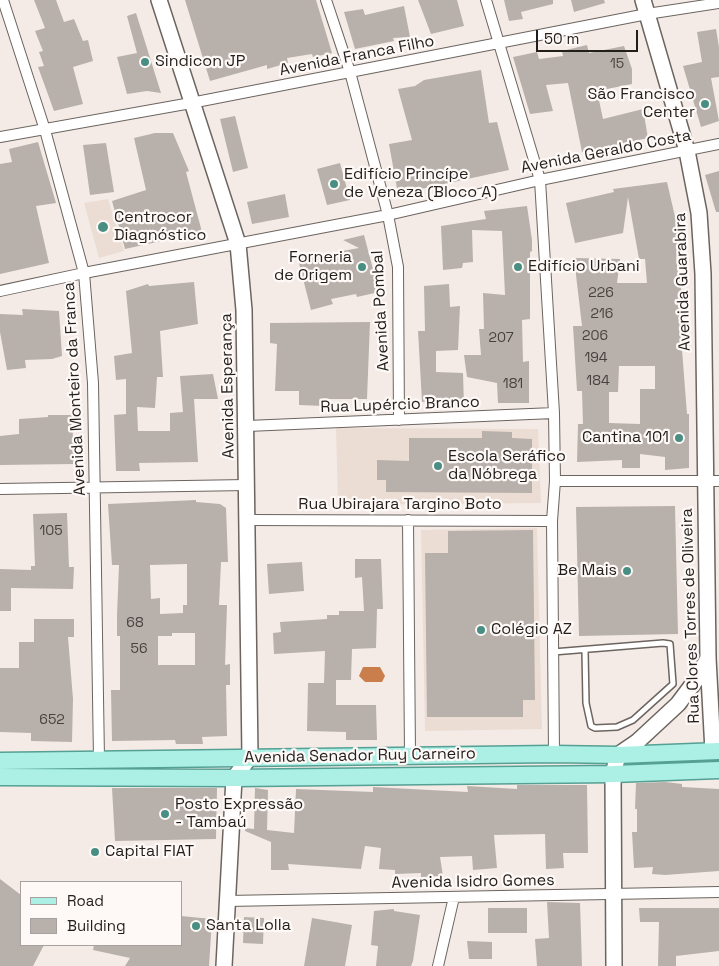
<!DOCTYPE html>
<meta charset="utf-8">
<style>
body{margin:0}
#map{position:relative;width:719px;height:966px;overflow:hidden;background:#f4ebe7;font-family:"Space Grotesk",sans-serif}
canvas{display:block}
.legend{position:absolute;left:20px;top:881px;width:162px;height:65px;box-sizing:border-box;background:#fef9f6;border:1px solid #a6a19f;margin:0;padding:6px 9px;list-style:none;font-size:15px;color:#211e1c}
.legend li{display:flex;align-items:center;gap:10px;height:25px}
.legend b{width:25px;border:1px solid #a6a19f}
.scale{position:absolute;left:536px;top:30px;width:102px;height:22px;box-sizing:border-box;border:2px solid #211e1c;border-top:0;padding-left:6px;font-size:15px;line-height:18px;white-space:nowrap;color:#211e1c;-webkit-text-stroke:4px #fef9f6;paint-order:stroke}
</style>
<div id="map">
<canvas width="719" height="966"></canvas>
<ul class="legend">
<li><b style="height:6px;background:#abefe5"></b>Road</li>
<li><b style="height:14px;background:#b8b0ab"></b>Building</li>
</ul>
<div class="scale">50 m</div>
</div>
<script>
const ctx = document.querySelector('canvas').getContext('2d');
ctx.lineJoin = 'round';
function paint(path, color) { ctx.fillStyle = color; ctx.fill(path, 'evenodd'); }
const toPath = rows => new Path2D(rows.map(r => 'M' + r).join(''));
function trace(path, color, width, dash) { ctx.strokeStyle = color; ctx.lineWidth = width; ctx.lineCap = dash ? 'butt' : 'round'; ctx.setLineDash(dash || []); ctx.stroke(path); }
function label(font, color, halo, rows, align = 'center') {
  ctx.font = font + ' "Space Grotesk",sans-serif'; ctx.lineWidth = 4.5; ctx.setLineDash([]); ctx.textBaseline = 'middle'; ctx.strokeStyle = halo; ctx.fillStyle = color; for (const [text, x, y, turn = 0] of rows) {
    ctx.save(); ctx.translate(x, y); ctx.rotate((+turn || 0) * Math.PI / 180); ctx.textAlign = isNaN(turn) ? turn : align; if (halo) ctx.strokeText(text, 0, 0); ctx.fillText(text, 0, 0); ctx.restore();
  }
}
const built = toPath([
 [108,199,124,251,99,258,84,203],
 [336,428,538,429,541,503,338,505],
 [537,528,542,729,425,731,421,530]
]);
const water = toPath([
 [363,667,380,667,385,676,382,682,365,682,359,676]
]);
const building = toPath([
 [34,0,56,0,64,22,74,19,83,41,88,40,93,61,73,67,83,104,54,111,38,67,44,66,39,52,43,51,35,31,45,28],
 [185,0,316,0,332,53,313,57,312,54,287,58,288,63,267,69,267,65,210,81],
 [418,0,457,0,464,26,431,34],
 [504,0,553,0,553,4,521,12,523,19,509,21],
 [571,0,604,0,605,3,574,12],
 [404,6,410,37,393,38,394,41,355,49,344,12,363,9,365,15],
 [136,13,161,93,147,91,127,94,117,57,137,53,127,16],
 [716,29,719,47,719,77,711,78,719,121,701,127,683,66,702,62,697,32],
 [587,45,589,53,624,46,632,69,632,84,597,91,603,119,643,109,648,138,582,152,568,83,546,85,553,111,530,114,513,57,537,52,539,59,563,56,562,51],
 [481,70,489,123,497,122,509,170,398,194,389,144,412,140,398,89,415,86,424,80],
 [235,116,248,168,233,172,220,119],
 [155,133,173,133,189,171,186,172,202,232,125,249,112,201,146,190,134,138],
 [38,142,56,203,36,206,49,263,0,274,0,164,12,162,9,149],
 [106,143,114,192,90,195,83,145],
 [340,163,350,200,327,205,317,169],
 [719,171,719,212,716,212,705,175],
 [667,182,676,221,679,256,676,257,683,302,680,302,680,324,687,414,689,414,689,468,665,470,665,457,640,454,640,468,622,468,622,460,577,462,578,424,583,424,582,391,577,391,573,326,582,326,574,258,620,259,617,283,647,283,645,259,639,259,628,197,623,233,575,243,566,203,614,192,613,189],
 [619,366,655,366,655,389,640,389,640,424,609,423,609,392,618,392],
 [285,194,289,217,252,224,247,202],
 [527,206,532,240,532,251,530,252,530,319,522,320,523,362,529,361,529,403,498,403,497,383,467,377,464,355,481,355,479,329,484,329,483,293,505,295,502,231,472,230,473,262,463,263,462,268,443,270,441,226,486,219,484,211],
 [364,235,379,292,357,297,356,294,331,299,333,304,311,310,298,259,359,248,343,240],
 [194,282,198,324,160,331,163,377,157,377,155,408,137,407,138,431,170,431,170,413,183,412,180,376,213,374,218,399,194,399,198,462,139,463,140,471,116,471,114,415,126,414,126,379,116,380,114,356,132,353,126,291,148,284,149,286],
 [449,284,450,307,460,306,458,350,436,351,436,372,463,373,464,406,442,406,442,400,422,402,418,331,425,331,424,286],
 [22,309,59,311,62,356,52,359,25,360,26,368,7,370,0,332,0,314,23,315],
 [370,322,367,399,324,399,324,406,299,405,299,391,275,391,277,344,270,343,270,323],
 [48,415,72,415,74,464,0,465,0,436,19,434,19,419,48,417],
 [482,431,512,432,512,438,532,439,532,493,386,492,386,480,377,480,377,460,409,461,409,438,482,438],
 [196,500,196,502,220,504,226,508,228,562,221,562,219,605,227,605,225,665,230,664,230,685,226,685,227,736,202,737,203,744,176,744,175,740,112,741,111,690,120,690,120,636,117,636,117,615,119,565,112,565,108,504],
 [187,564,187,605,183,605,183,613,160,614,160,598,151,599,150,565],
 [172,633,195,633,195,665,158,665,158,636,172,636],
 [675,506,678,634,579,636,576,507],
 [67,513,69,567,74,567,73,589,11,588,11,611,0,611,0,569,31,570,31,566,35,566,33,514],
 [533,530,535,700,523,700,523,717,427,717,425,553,448,553,448,531],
 [355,559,381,559,383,609,377,609,376,648,352,649,351,680,336,680,336,705,376,705,377,740,346,740,346,732,307,731,308,683,324,683,325,651,274,654,273,633,281,632,280,622,327,619,327,615,339,615,339,611,364,611,362,577,355,578],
 [302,562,304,591,269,594,267,564],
 [34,619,74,619,74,637,68,637,73,699,72,742,31,741,31,733,0,732,0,668,19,668,19,642,34,642],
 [665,782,682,784,682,787,719,789,719,871,665,875,652,874,653,867,634,868,632,832,637,832,637,809,635,809,636,783],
 [517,785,587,785,588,853,563,853,564,868,546,869,545,834,494,835,497,868,473,870,472,856,440,857,443,876,421,877,421,873,395,874,395,870,379,869,381,848,365,846,361,869,288,864,289,870,271,870,271,842,245,831,245,828,254,829,255,788,268,790,267,830,294,833,296,789,373,792,373,787,468,792,467,786,517,789],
 [112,788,217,788,216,839,115,841],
 [0,879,21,895,21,945,44,945,33,966,0,966],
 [547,902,580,903,582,966,537,966,535,939,549,938],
 [488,908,527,908,527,933,488,933],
 [639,908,719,908,719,951,676,956,676,966,658,966,659,922,640,922],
 [394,909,394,911,420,915,413,961,411,966,376,966,378,946,371,945,374,911],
 [181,916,212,919,209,966,125,966,130,958,93,950,94,945,181,945],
 [244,917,264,918,263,944,243,943],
 [312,918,352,925,345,966,304,966],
 [467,941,492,942,492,959,469,959]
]);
const service = toPath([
 [553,652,663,643,670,644,673,684,633,720,617,727,595,728,591,726,586,703,585,651]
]);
const minor = toPath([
 [3,0,45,130,84,273,93,383,99,759],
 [326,0,350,72,388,215,398,267,399,420],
 [486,0,540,180,554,413,555,481,552,521,554,754],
 [0,137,191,103,647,14,719,3],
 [0,291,84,273,388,215,540,180,719,144],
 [247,426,554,413],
 [555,481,719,481],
 [0,489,247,485],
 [247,520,552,521],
 [408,520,410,755],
 [227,901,719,892],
 [438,966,454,897]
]);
const secondary = toPath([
 [159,0,238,244,244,310,250,757,234,778,224,966],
 [643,0,687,151,699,213,703,274,708,658,713,751],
 [614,966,613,774,618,755,637,742,678,704,696,680,708,658]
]);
const primary = toPath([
 [0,761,554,754,618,755,719,751],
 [0,777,234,778,613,774,719,770]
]);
const markers = [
 [145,62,5,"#498e83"],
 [705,104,5,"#498e83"],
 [334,184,5,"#498e83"],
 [103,227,6,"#498e83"],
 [362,267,5,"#498e83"],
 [518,267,5,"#498e83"],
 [679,438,5,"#498e83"],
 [438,466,5,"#498e83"],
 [627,571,5,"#498e83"],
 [481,630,5,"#498e83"],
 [165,814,5,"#498e83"],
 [95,852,5,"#498e83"],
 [196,926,5,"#498e83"]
];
const numberNames = [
 ["15",617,64],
 ["226",601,293],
 ["216",602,314],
 ["206",595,336],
 ["207",501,338],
 ["194",596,358],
 ["184",598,381],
 ["181",513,384],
 ["105",51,531],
 ["68",135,623],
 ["56",139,649],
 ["652",52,720]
];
const streetNames = [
 ["Avenida Franca Filho",357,56,-11],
 ["Avenida Geraldo Costa",606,152,-11],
 ["Avenida Guarabira",683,282,-92],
 ["Avenida Pombal",381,311,-93],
 ["Avenida Esperança",228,386,-91],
 ["Avenida Monteiro da Franca",75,389,-93],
 ["Rua Lupércio Branco",400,405,-2],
 ["Rua Ubirajara Targino Boto",400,505],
 ["Rua Clores Torres de Oliveira",691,616,-92],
 ["Avenida Senador Ruy Carneiro",360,756,-1],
 ["Avenida Isidro Gomes",473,882,-1]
];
const poiNames = [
 ["Sindicon JP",155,62],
 ["São Francisco",695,95,"right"],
 ["Center",695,113,"right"],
 ["Edifício Princípe",344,175],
 ["de Veneza (Bloco A)",344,193],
 ["Centrocor",114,218],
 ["Diagnóstico",114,236],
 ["Forneria",352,258,"right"],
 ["de Origem",352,276,"right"],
 ["Edifício Urbani",528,267],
 ["Cantina 101",669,438,"right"],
 ["Escola Seráfico",448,457],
 ["da Nóbrega",448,475],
 ["Be Mais",617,571,"right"],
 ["Colégio AZ",491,630],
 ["Posto Expressão",175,805],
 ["- Tambaú",175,823],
 ["Capital FIAT",105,852],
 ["Santa Lolla",206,926]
];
paint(built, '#ecddd4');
paint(water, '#c97e4c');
paint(building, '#b8b0ab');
trace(service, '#6b645f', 8);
trace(minor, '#6b645f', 12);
trace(secondary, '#6b645f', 18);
trace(primary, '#569f93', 19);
trace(service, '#fff', 5);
trace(minor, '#fff', 10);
trace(secondary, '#fff', 15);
trace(primary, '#abefe5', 16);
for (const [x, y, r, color] of markers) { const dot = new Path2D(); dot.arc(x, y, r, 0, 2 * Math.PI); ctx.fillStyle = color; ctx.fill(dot); trace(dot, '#fef9f6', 2); }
label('14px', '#474240', null, numberNames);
label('16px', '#211e1c', '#fef9f6', streetNames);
label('16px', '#211e1c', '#fef9f6', poiNames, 'left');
</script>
